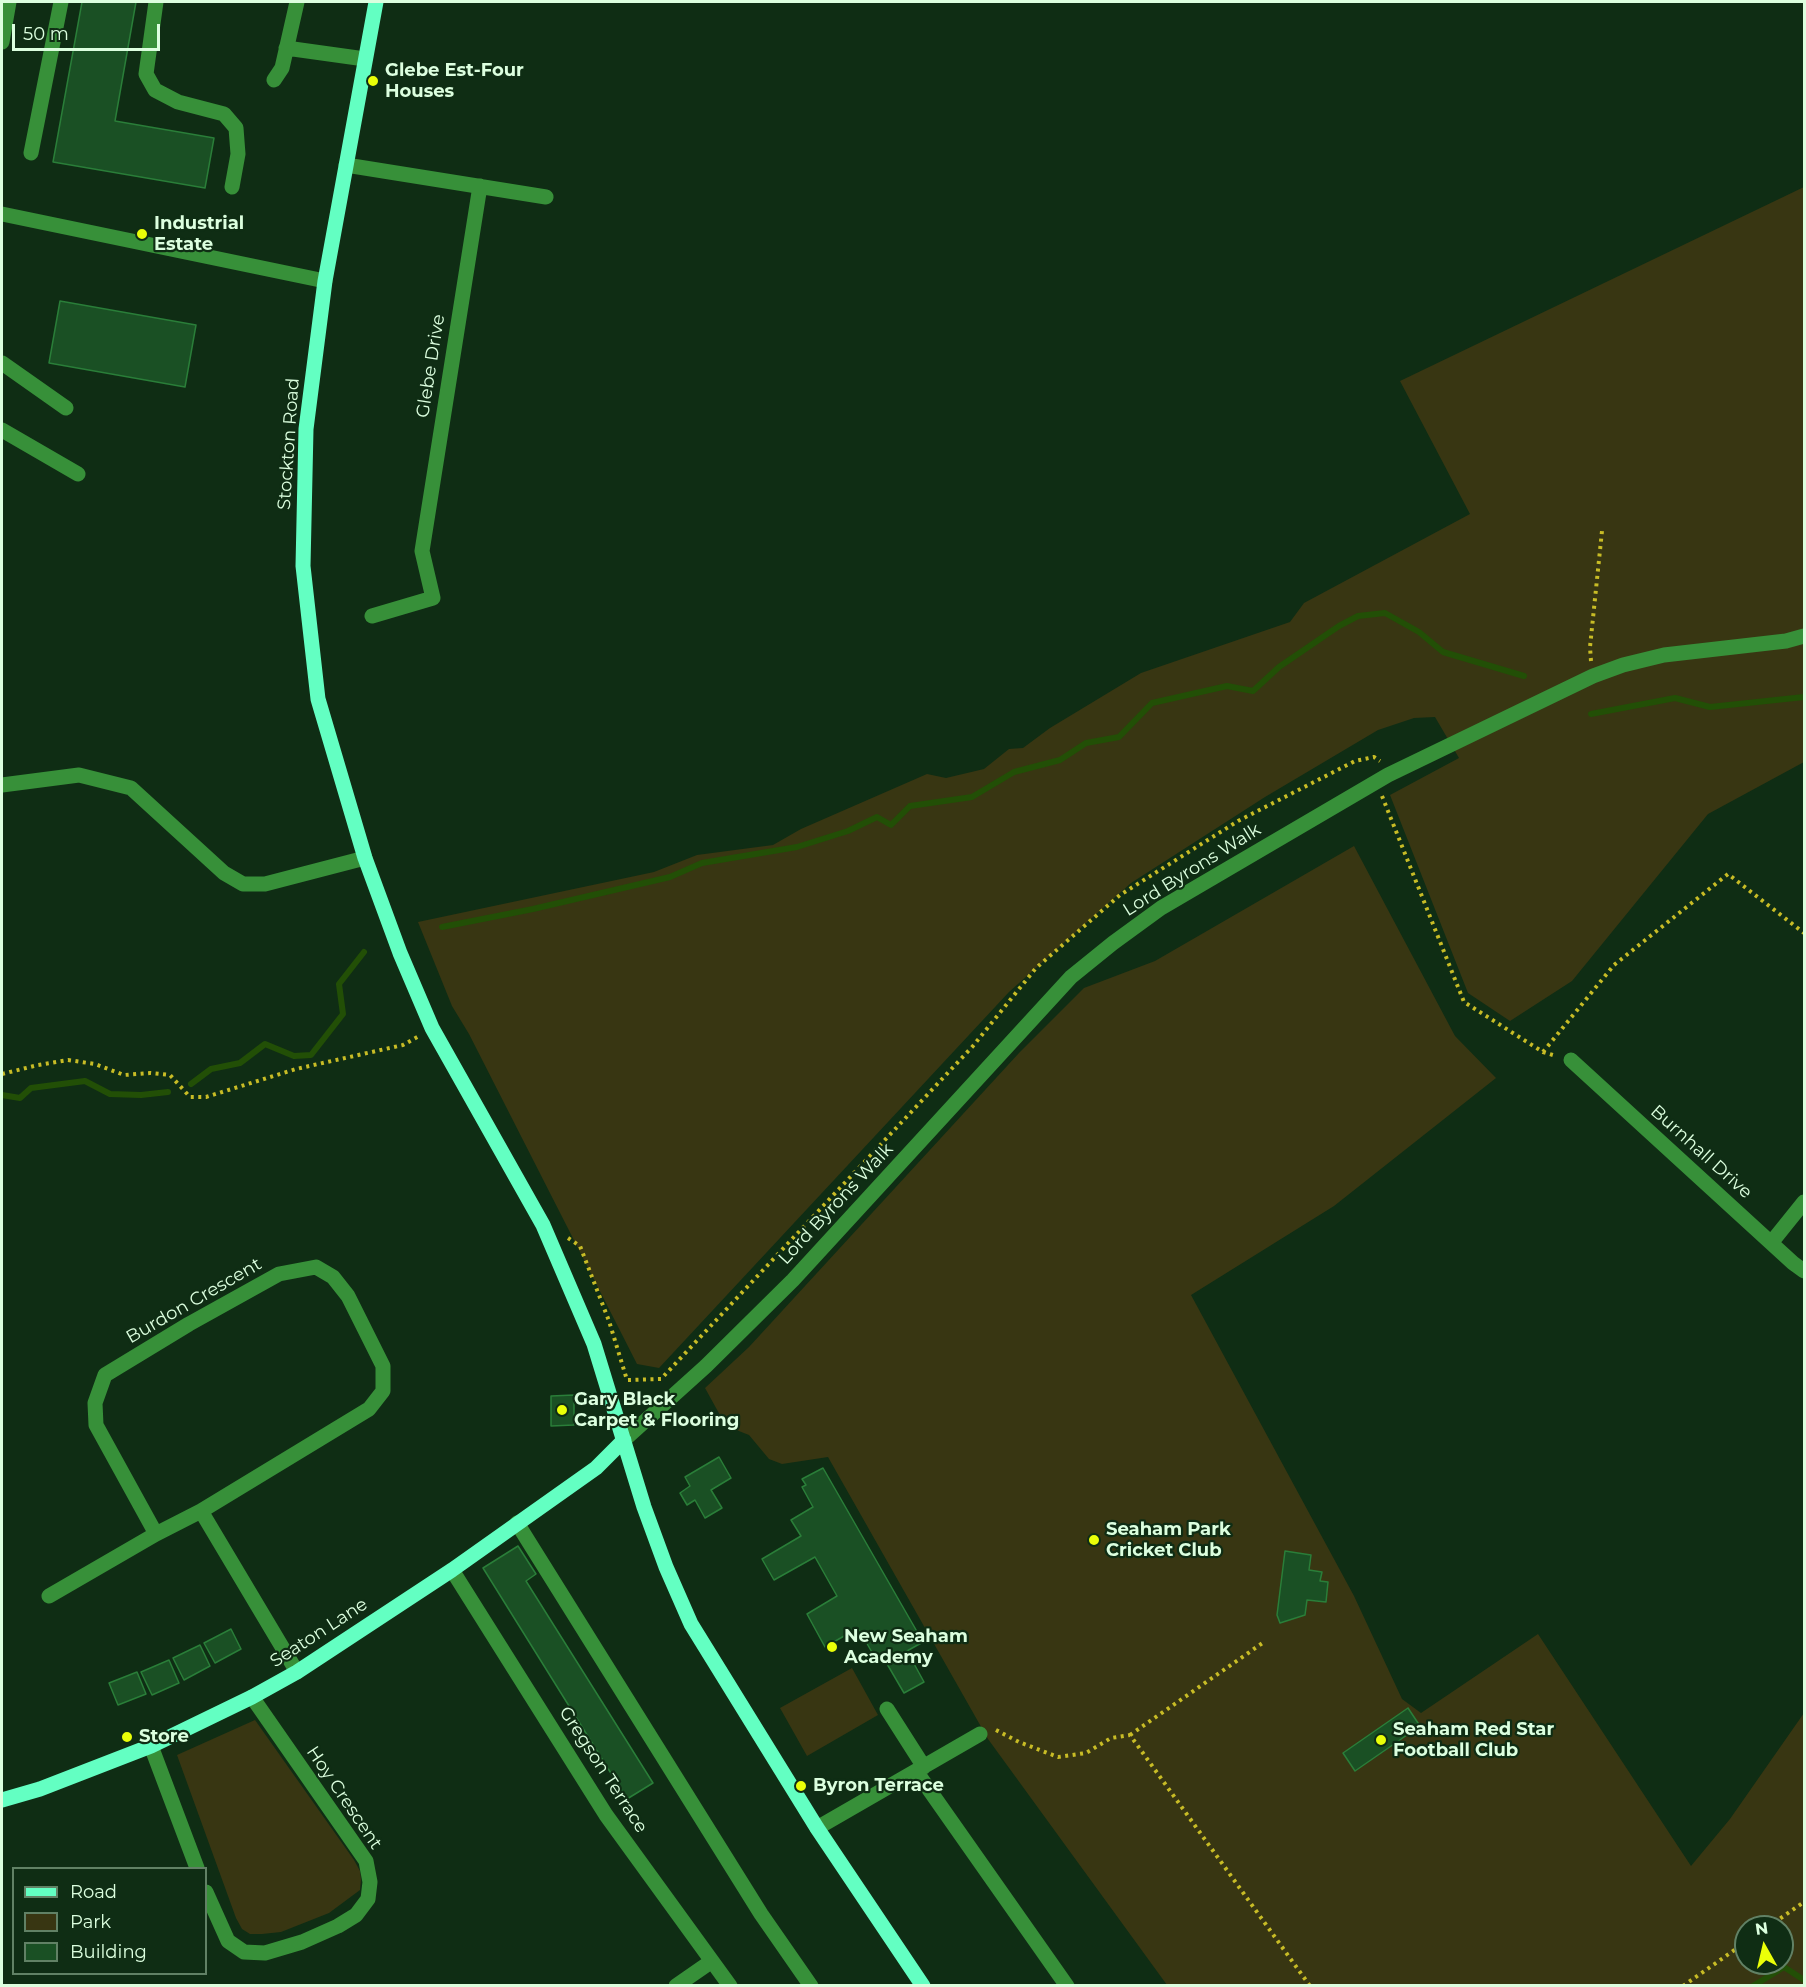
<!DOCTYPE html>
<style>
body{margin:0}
#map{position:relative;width:1806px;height:1987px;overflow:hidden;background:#0f2d14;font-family:Montserrat,sans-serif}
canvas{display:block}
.frame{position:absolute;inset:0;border:3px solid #dcffdf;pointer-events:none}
.legend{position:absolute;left:12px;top:1867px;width:195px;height:108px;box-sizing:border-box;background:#0f2d14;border:2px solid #618165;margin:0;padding:8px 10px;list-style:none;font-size:18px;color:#dcffdf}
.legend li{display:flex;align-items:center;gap:12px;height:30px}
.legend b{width:30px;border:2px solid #618165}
.north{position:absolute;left:1734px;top:1915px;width:60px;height:60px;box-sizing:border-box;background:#0f2d14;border:2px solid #618165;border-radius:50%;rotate:352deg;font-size:16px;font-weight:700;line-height:24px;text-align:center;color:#dcffdf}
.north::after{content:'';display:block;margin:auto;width:21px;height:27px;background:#eaff08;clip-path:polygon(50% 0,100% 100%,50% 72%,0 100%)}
.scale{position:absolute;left:12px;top:24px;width:148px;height:27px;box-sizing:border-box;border:3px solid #dcffdf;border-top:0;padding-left:8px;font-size:18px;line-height:21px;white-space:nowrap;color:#dcffdf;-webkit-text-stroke:4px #0f2d14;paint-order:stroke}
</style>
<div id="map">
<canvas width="1806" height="1987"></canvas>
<div class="frame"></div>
<ul class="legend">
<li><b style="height:8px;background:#63ffc2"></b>Road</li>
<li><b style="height:16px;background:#383612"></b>Park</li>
<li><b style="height:16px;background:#1a5024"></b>Building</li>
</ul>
<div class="north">N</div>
<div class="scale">50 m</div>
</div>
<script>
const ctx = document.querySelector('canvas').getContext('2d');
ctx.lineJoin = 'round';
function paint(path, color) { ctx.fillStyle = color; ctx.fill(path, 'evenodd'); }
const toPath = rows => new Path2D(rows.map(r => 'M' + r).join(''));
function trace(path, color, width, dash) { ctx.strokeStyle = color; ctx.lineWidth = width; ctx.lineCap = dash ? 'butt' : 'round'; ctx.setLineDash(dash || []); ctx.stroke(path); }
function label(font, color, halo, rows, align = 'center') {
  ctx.font = font + ' Montserrat,sans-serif'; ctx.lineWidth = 4.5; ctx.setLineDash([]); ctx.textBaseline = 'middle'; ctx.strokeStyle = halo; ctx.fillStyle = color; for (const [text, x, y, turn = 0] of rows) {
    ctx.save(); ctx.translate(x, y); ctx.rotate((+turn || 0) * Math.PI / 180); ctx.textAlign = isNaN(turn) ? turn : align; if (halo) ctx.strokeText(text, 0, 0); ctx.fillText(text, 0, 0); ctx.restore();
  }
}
const green = toPath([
 [1804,187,1804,762,1708,814,1572,981,1510,1021,1468,993,1390,795,1459,758,1435,717,1414,718,1378,730,1265,797,1131,883,1009,992,659,1368,637,1364,469,1034,452,1006,418,922,654,872,697,855,773,845,801,829,927,774,946,778,984,769,1009,749,1023,748,1050,728,1141,673,1290,622,1304,603,1470,514,1400,381],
 [1354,846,1455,1036,1496,1078,1334,1206,1191,1295,1354,1596,1402,1699,1421,1713,1538,1634,1691,1866,1730,1819,1804,1713,1804,1985,1167,1985,988,1739,828,1457,782,1464,769,1459,749,1435,726,1426,705,1388,749,1347,1019,1053,1084,988,1155,961],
 [1746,1927,1782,1927,1782,1963,1746,1963],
 [852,1668,878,1715,807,1756,780,1708],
 [255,1720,354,1860,360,1871,361,1880,360,1890,329,1913,281,1932,262,1934,250,1934,242,1929,236,1918,177,1755]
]);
const stream = toPath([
 [1591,714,1675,698,1710,707,1804,697],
 [442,927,533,909,670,877,702,863,797,847,848,831,877,817,891,825,910,806,972,797,1014,772,1060,760,1086,743,1119,737,1152,703,1227,686,1253,691,1279,667,1339,626,1358,616,1385,613,1419,632,1443,652,1524,676],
 [191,1084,211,1069,240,1063,265,1044,294,1056,311,1055,343,1014,339,984,364,952],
 [2,1095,20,1098,31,1088,85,1081,110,1094,141,1095,168,1092],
 [1753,1986,1784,1967,1804,1980]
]);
const building = toPath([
 [82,2,136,2,115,121,214,138,205,188,53,162,82,2],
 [60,301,196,325,185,387,49,363,60,301],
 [574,1395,574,1425,551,1426,551,1396,574,1395],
 [719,1457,731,1478,711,1490,722,1508,705,1518,695,1500,687,1505,680,1493,690,1486,685,1477,719,1457],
 [823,1468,923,1642,907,1651,924,1682,904,1693,883,1657,877,1661,858,1628,825,1647,807,1614,837,1596,815,1557,774,1580,762,1559,801,1536,791,1520,813,1507,802,1487,806,1485,802,1479,823,1468],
 [518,1546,536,1574,526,1581,653,1783,627,1799,483,1568,518,1546],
 [1285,1551,1311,1555,1309,1570,1322,1572,1320,1581,1328,1582,1326,1602,1307,1600,1305,1615,1280,1623,1277,1615,1285,1551],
 [231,1629,241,1649,215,1663,204,1643,231,1629],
 [200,1645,210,1666,184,1680,173,1658,200,1645],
 [169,1660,179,1683,152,1695,141,1672,169,1660],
 [137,1672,146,1694,118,1705,109,1683,137,1672],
 [1408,1708,1420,1726,1355,1771,1343,1753,1408,1708]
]);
const path = toPath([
 [1591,661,1590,647,1602,531],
 [1382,796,1464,1002,1543,1052,1556,1056],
 [1543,1052,1614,965,1728,874,1804,933],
 [2,1074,38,1065,68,1060,95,1064,124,1075,150,1073,170,1075,190,1097,206,1097,296,1069,403,1045,419,1036],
 [568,1238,580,1246,609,1321,627,1380,661,1379,973,1046,1036,968,1120,895,1238,821,1355,761,1374,757,1380,761],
 [996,1730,1019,1742,1058,1757,1086,1753,1111,1738,1130,1735,1310,1986],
 [1130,1735,1264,1642],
 [1768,1927,1804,1902],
 [1683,1986,1746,1942]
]);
const minor = toPath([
 [156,2,146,74,155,90,178,102,224,114,236,128,238,154,232,187],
 [2,42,9,2],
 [286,48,365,59],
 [274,80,282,68,297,2],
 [31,153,61,2],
 [346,165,546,197],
 [2,214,325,281],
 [2,363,66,408],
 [2,430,78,474],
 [372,616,433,598,422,551,480,186],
 [2,785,79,775,131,788,224,873,243,884,265,884,365,858],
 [1571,1060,1793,1263,1804,1271],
 [1771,1243,1804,1202],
 [624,1440,706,1366,793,1280,1071,977,1113,943,1161,908,1388,775,1593,676,1623,665,1664,655,1786,641,1804,636],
 [201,1511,297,1672],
 [517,1523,761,1914,811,1986],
 [452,1570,606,1815,730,1986],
 [49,1596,156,1534,96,1425,95,1403,105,1375,189,1324,279,1274,316,1267,333,1277,348,1296,383,1366,383,1391,369,1409,201,1511,156,1534],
 [887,1709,924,1767],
 [151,1746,197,1868],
 [916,1771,1067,1986],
 [817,1828,980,1734],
 [206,1892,228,1941,244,1952,265,1953,302,1942,338,1926,356,1915,368,1899,370,1882,366,1861,252,1697],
 [676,1986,712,1961]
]);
const major = toPath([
 [376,2,325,281,306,429,303,566,318,699,365,858,400,953,432,1028,543,1225,594,1344,644,1507,666,1567,691,1624,817,1828,923,1986],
 [2,1800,40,1789,151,1746,252,1697,297,1672,452,1570,596,1468,624,1440]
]);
const markers = [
 [373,81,6,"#eaff08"],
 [142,234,6,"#eaff08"],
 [562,1410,6,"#eaff08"],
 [1094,1540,6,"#eaff08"],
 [832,1647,6,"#eaff08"],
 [127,1737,6,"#eaff08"],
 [1381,1740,6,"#eaff08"],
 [801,1786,6,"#eaff08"]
];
const poiNames = [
 ["Glebe Est-Four",385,71],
 ["Houses",385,92],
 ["Industrial",154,224],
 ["Estate",154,245],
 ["Gary Black",574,1400],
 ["Carpet & Flooring",574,1421],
 ["Seaham Park",1106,1530],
 ["Cricket Club",1106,1551],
 ["New Seaham",844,1637],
 ["Academy",844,1658],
 ["Seaham Red Star",1393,1730],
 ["Football Club",1393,1751],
 ["Store",139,1737],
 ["Byron Terrace",813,1786]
];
const streetNames = [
 ["Glebe Drive",431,366,-81],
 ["Stockton Road",289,444,-86],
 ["Lord Byrons Walk",1192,870,-32],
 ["Burnhall Drive",1701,1152,42],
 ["Lord Byrons Walk",836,1204,-47],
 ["Burdon Crescent",194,1301,-30],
 ["Seaton Lane",319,1633,-33],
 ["Gregson Terrace",603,1770,57],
 ["Hoy Crescent",344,1798,56]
];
paint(green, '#383612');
trace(stream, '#224f06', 6);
paint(building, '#1a5024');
trace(building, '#2a7e39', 1.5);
trace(path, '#c8bc26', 4, [3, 4.5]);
trace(minor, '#379039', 15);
trace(major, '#63ffc2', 15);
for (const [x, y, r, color] of markers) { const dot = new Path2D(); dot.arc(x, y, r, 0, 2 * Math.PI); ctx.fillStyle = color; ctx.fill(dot); trace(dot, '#0f2d14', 2); }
label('bold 18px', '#dcffdf', '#0f2d14', poiNames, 'left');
label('18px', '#dcffdf', '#0f2d14', streetNames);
</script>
